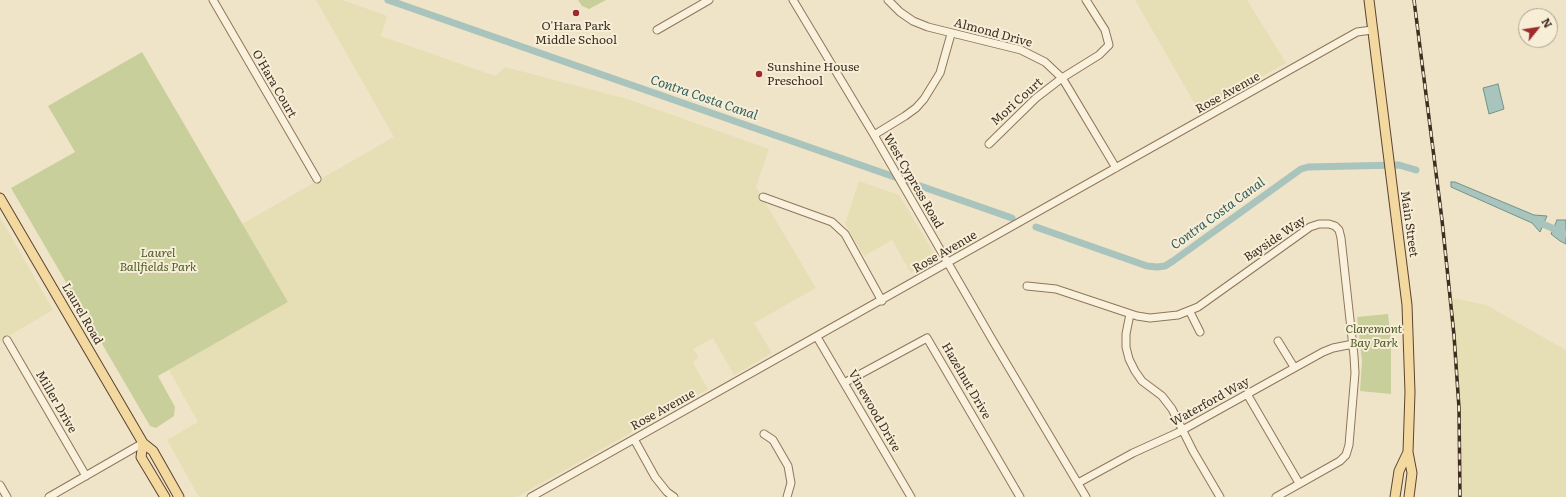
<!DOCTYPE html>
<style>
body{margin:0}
#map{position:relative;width:1566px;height:497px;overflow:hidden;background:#f0e4c8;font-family:Literata,serif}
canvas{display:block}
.north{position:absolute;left:1518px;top:8px;width:40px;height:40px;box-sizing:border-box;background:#f7eed8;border:1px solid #ada18e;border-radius:50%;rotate:60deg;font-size:11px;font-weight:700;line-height:16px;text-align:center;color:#3d2e20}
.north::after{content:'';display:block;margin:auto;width:14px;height:18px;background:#9e2a2b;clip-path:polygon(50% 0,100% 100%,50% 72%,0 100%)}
</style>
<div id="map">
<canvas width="1566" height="497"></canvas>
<div class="north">N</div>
</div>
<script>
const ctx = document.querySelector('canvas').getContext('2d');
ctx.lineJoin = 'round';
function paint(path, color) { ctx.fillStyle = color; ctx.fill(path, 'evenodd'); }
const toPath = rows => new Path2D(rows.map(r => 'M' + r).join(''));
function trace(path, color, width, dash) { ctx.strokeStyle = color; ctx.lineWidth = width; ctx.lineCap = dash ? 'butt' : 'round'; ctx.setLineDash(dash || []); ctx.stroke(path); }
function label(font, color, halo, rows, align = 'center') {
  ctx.font = font + ' Literata,serif'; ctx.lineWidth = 4; ctx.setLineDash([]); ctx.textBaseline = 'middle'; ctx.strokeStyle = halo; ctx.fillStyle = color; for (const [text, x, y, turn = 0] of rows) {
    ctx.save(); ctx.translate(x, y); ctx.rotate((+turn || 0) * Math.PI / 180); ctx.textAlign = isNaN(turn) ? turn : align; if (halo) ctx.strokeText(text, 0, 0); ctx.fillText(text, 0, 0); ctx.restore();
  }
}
const farmland = toPath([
 [316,0,343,0,387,16,381,36,495,76,505,67,627,99,769,149,756,187,816,288,754,323,772,353,734,375,713,338,693,349,698,357,693,363,708,389,517,497,199,497,167,440,198,422,169,370,288,302,242,224,394,137],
 [1135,0,1247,0,1286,63,1199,111],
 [859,181,899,195,937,258,911,273,892,240,864,256,845,224],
 [0,217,53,310,0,341],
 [1448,297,1486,305,1566,350,1566,497,1457,497,1461,450]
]);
const green = toPath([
 [578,0,606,0,589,9,582,6],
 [142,52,288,302,158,376,175,407,174,416,156,428,150,426,11,188,75,152,48,106],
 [1388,314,1391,339,1391,394,1360,391,1362,361,1357,317]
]);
const water = toPath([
 [1498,84,1504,109,1489,114,1483,88,1498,84],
 [1451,182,1455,182,1534,215,1547,216,1540,232,1532,223,1451,187,1451,182],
 [1557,220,1566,220,1566,244,1560,241,1551,234,1557,220]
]);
const canal = toPath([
 [388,0,1012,218],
 [1536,221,1566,234],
 [1036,227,1147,266,1157,267,1165,266,1173,261,1301,169,1308,167,1399,165,1416,170]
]);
const minor = toPath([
 [213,0,317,179],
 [793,0,874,135,993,341,1086,497],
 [888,0,900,12,913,21,928,27,1021,50,1045,62,1062,78,1067,86,1116,168],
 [657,30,709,0],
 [874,135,905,116,916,108,924,99,940,73,951,34],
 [989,144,1036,98,1062,78,1099,55,1109,45,1105,30,1086,0],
 [763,197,832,222,845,234,882,301],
 [1027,286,1056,289,1137,316,1150,318,1178,315,1198,307,1310,227,1319,224,1329,224,1335,226,1339,230,1341,238,1354,356,1355,373,1349,445,1346,455,1340,461,1276,497],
 [1190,312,1200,332],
 [1130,314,1126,334,1126,347,1129,359,1135,371,1142,381,1162,396,1172,409,1193,451,1220,497],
 [817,337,911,497],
 [7,340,86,476],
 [1278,341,1294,367],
 [844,383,927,338,1020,497],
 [1247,394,1299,483],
 [764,434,773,440,788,466,791,483,787,497],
 [634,439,655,477,667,492,674,497],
 [1078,483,1133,453,1177,433,1323,352,1333,348,1353,344],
 [0,485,7,497],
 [49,497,143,443],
 [531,497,1357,32,1372,30]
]);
const major = toPath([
 [1369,0,1407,305,1410,392,1408,452,1412,473,1409,497],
 [0,198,143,443,153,451,179,497],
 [143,443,141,457,165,497],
 [1395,497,1399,471,1408,452]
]);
const rail = toPath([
 [1414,0,1442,220,1454,335,1459,408,1460,497]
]);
const markers = [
 [576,13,4,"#9e2a2b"],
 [759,74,4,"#9e2a2b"]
];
const poiNames = [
 ["O'Hara Park",576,26],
 ["Middle School",576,40],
 ["Sunshine House",767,67,"left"],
 ["Preschool",767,81,"left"]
];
const streetNames = [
 ["Almond Drive",993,33,15],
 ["O'Hara Court",274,84,60],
 ["Rose Avenue",1228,93,-29],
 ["Mori Court",1017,102,-42],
 ["West Cypress Road",913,181,60],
 ["Main Street",1409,224,82],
 ["Bayside Way",1275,239,-34],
 ["Rose Avenue",945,252,-30],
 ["Laurel Road",82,314,60],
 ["Hazelnut Drive",966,381,60],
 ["Miller Drive",56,402,60],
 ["Waterford Way",1210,402,-29],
 ["Rose Avenue",663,410,-29],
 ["Vinewood Drive",874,411,60]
];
const parkNames = [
 ["Laurel",158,253],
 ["Ballfields Park",158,267],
 ["Claremont",1374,329],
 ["Bay Park",1374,343]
];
const waterNames = [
 ["Contra Costa Canal",704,98,19],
 ["Contra Costa Canal",1218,214,-36]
];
paint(farmland, '#e6deb5');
paint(green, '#c9cf9b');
paint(water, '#a9c4bc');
trace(water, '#6f938a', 1);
trace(canal, '#a9c4bc', 7);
trace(minor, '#8d765c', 9);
trace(major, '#5b4430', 11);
trace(minor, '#faf1dc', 7);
trace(major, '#f3d9a0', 9);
trace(rail, '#3d2e20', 3.5);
trace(rail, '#f7eed8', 2, [6]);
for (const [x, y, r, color] of markers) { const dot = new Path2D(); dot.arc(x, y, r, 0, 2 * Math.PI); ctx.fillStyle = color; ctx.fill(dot); trace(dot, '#f7eed8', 1.5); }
label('12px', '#3d2e20', '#f7eed8', poiNames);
label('12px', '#3d2e20', '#f7eed8', streetNames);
label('italic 12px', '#4d5a26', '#f7eed8', parkNames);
label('italic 13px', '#2f5d5a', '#f7eed8', waterNames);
</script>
